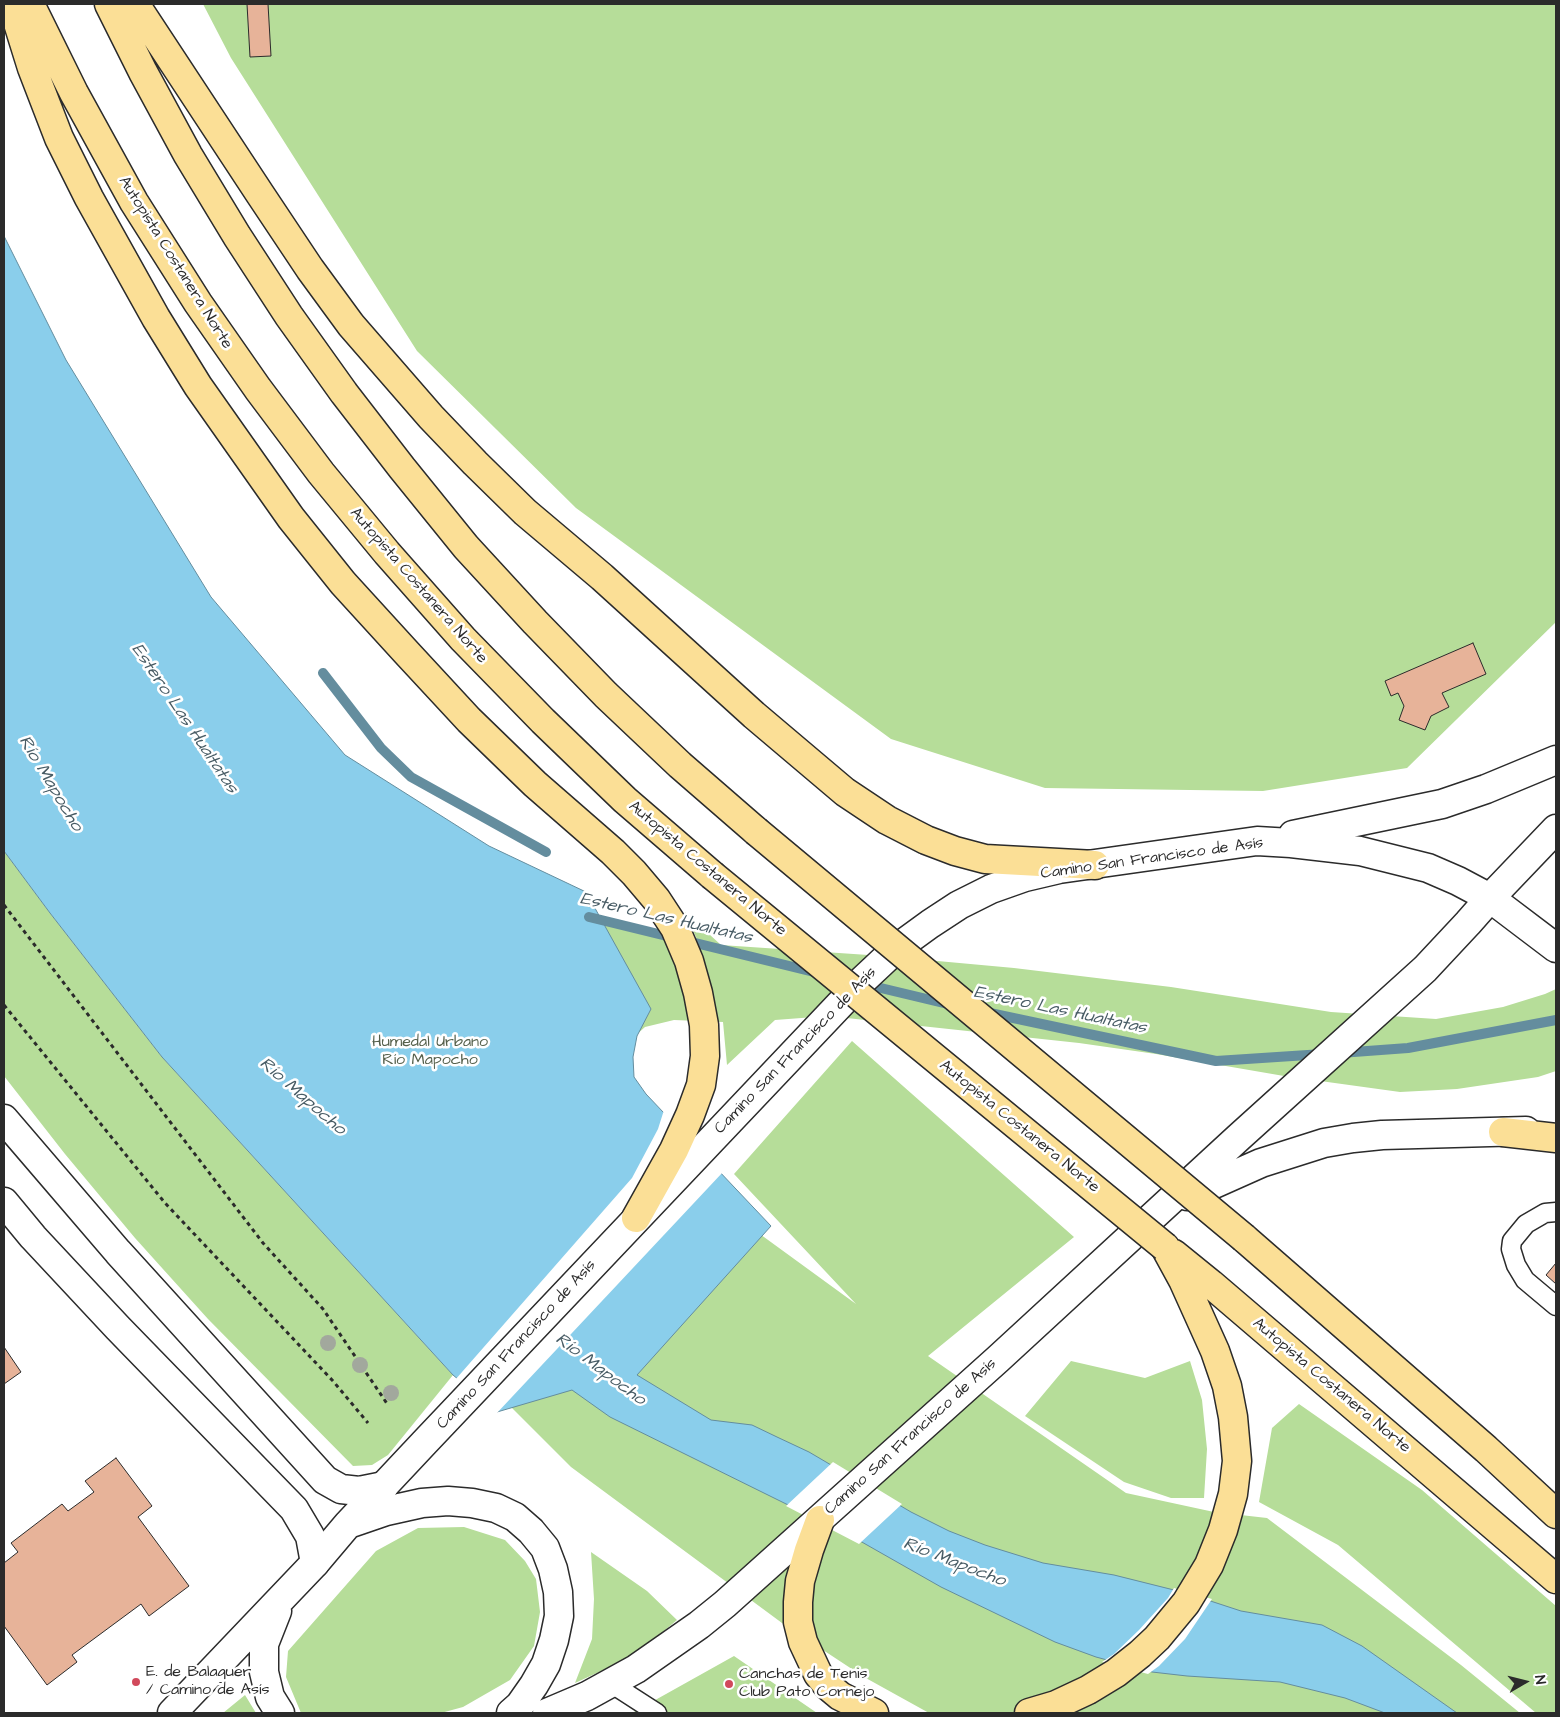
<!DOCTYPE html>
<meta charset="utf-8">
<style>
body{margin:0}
#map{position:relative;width:1560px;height:1717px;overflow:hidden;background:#fff;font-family:"Architects Daughter",sans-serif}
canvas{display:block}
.frame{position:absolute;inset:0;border:5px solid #2b2b2b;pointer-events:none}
.north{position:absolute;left:1500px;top:1657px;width:50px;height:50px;-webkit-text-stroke:4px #fff;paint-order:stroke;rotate:82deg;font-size:14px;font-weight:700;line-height:20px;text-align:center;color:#2b2b2b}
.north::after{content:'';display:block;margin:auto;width:18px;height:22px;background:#2b2b2b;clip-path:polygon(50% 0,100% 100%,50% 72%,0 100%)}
</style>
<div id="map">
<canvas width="1560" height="1717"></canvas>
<div class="frame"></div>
<div class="north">N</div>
</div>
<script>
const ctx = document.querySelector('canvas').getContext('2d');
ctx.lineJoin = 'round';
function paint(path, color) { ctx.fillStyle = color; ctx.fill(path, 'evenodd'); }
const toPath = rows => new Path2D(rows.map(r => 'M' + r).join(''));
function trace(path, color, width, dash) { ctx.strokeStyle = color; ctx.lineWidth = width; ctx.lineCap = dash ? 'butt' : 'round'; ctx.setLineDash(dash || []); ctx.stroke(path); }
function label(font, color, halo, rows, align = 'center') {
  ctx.font = font + ' "Architects Daughter",sans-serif'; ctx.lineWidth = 5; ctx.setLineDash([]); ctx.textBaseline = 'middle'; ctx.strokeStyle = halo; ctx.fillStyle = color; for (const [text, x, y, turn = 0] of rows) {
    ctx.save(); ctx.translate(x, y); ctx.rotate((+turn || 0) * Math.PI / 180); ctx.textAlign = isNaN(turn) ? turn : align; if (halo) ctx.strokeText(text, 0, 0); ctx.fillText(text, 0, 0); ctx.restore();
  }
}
const green = toPath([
 [203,4,1556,4,1556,622,1407,768,1263,791,1045,788,891,739,576,508,417,351,231,58],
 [4,277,234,653,364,791,570,916,699,944,685,912,721,945,883,956,1014,968,1171,987,1331,1012,1436,1019,1503,1007,1545,994,1556,989,1556,1071,1538,1077,1457,1089,1400,1092,1284,1076,1156,1054,1079,1043,828,1016,775,1020,727,1065,723,1022,674,1020,645,1027,625,1045,615,1071,731,1213,856,1304,734,1174,852,1041,1074,1237,928,1356,1126,1493,1214,1512,1267,1518,1461,1665,1520,1713,929,1713,864,1677,782,1623,571,1467,457,1353],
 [4,851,50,913,162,1057,453,1375,388,1455,372,1465,353,1466,208,1319,135,1238,65,1154,4,1076],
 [1071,1361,1145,1378,1190,1361,1202,1400,1207,1449,1204,1498,1171,1498,1124,1482,1025,1416],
 [1299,1404,1422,1490,1556,1606,1556,1713,1536,1713,1338,1545,1259,1502,1272,1428],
 [464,1527,505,1540,525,1561,536,1579,540,1612,534,1646,510,1680,463,1707,441,1713,301,1713,286,1677,288,1651,376,1551,418,1528],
 [591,1552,647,1591,677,1620,634,1656,575,1683,592,1639,594,1599],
 [734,1656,817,1713,632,1713],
 [245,1695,256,1713,223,1713]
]);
const water = toPath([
 [4,236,66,360,211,597,345,755,489,846,586,892,651,1009,637,1036,633,1057,634,1077,646,1094,771,1226,637,1375,711,1420,752,1425,777,1437,809,1452,911,1512,949,1531,985,1545,1043,1563,1114,1575,1186,1593,1241,1611,1322,1625,1362,1646,1457,1713,1385,1713,1345,1698,1280,1682,1187,1676,1152,1672,1096,1657,1055,1642,941,1587,853,1537,610,1417,572,1390,497,1412,453,1375,162,1057,50,913,4,851,4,236]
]);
const pier = toPath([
 [664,1110,723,1172,496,1414,455,1380,632,1178,658,1129],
 [833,1462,902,1504,859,1544,786,1506],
 [1174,1588,1212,1599,1185,1639,1159,1666,1148,1674,1102,1662,1114,1654,1139,1630,1168,1598]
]);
const stream = toPath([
 [323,673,381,748,411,777,546,852],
 [589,917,818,973],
 [864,984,952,1005],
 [985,1012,1216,1061,1323,1054],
 [1340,1053,1408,1048,1556,1020]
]);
const building = toPath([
 [247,4,268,4,271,56,250,57,247,4],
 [1473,643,1486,674,1442,693,1449,707,1431,716,1425,730,1399,720,1404,706,1398,693,1391,696,1385,681,1473,643],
 [1556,1263,1556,1284,1546,1275,1556,1263],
 [4,1347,21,1372,4,1384,4,1347],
 [116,1458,152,1506,138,1517,189,1586,149,1616,141,1604,72,1655,77,1662,47,1685,4,1626,4,1563,18,1552,11,1543,62,1504,68,1511,94,1492,85,1481,116,1458]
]);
const path = toPath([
 [4,905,263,1243,323,1309,388,1405],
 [4,1005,165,1203,333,1381,368,1423]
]);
const service = toPath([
 [1556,1212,1545,1213,1526,1224,1512,1241,1511,1249,1516,1265,1525,1280,1556,1306],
 [612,1684,657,1713]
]);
const tertiary = toPath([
 [4,1119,118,1252,325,1480,341,1489,359,1491,384,1486],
 [4,1202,33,1237,118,1328,294,1509,310,1536,315,1563]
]);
const secondary = toPath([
 [1293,835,1442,804,1486,789,1556,760],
 [1187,1196,1261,1163,1324,1143,1353,1138,1382,1135,1526,1131],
 [351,1523,386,1511,422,1503,448,1501,472,1503,496,1508,515,1517,531,1531,545,1548,553,1569,558,1592,559,1616,554,1640,546,1664,534,1685,520,1705,511,1713],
 [277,1611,264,1644,264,1672,270,1697,280,1713],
 [172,1713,315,1563,348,1524,424,1443,864,979,897,948,930,924,959,905,991,889,1025,877,1059,869,1257,841,1291,843,1360,851,1428,868,1458,881,1490,898,1556,948],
 [547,1713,587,1696,636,1669,699,1625,725,1604,998,1359,1238,1138,1425,969,1468,923,1490,898,1556,829]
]);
const motorway = toPath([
 [12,4,32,68,59,138,89,198,156,318,198,386,291,518,343,583,406,652,469,720,535,784,613,852,634,873,656,899,675,928,689,961,698,993,704,1025,705,1056,701,1085,690,1115,674,1150,636,1218],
 [30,4,74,93,134,202,198,303,258,389,321,473,387,553,463,639,543,721,625,800,712,875],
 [109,4,143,72,188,155,237,236,289,316,344,393,402,468,466,547,535,622,606,695,680,765,756,831],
 [135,4,260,194,310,269,351,325,431,417,475,463,525,512,602,577,754,715,845,792,887,820,926,840,955,851,985,859,1095,865],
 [1503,1132,1556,1138],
 [1244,1238,1486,1449,1556,1514],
 [1174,1254,1211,1284,1556,1579],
 [820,1520,809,1550,800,1581,798,1602,798,1622,803,1642,818,1674,828,1686,840,1696,874,1713],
 [1029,1713,1056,1705,1088,1690,1116,1673,1140,1654,1157,1638,1186,1603,1209,1565,1223,1530,1233,1494,1237,1461,1233,1417,1227,1386,1215,1351,1183,1280,1165,1247]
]);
const motorwayBridge = toPath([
 [756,831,1244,1238],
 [712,875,1165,1247]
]);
const trees = [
 [328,1343],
 [360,1365],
 [391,1393]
];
const markers = [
 [136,1682,5,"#d1495b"],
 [729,1684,5,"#d1495b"]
];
const streetNames = [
 ["Autopista Costanera Norte",175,263,58],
 ["Autopista Costanera Norte",418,586,49],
 ["Camino San Francisco de Asís",1152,859,-8],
 ["Autopista Costanera Norte",707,869,40],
 ["Camino San Francisco de Asís",796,1051,-46],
 ["Autopista Costanera Norte",1019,1127,39],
 ["Camino San Francisco de Asís",517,1345,-47],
 ["Autopista Costanera Norte",1331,1386,40],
 ["Camino San Francisco de Asís",911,1437,-42]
];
const parkNames = [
 ["Humedal Urbano",430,1043],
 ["Río Mapocho",430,1061]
];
const poiNames = [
 ["E. de Balaguer",146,1673],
 ["/ Camino de Asís",146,1691],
 ["Canchas de Tenis",739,1675],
 ["Club Pato Cornejo",739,1693]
];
const waterNames = [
 ["Estero Las Hualtatas",184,719,56],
 ["Río Mapocho",50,784,59],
 ["Estero Las Hualtatas",666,919,13],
 ["Estero Las Hualtatas",1060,1011,12],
 ["Río Mapocho",302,1097,41],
 ["Río Mapocho",600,1370,37],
 ["Río Mapocho",954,1563,21]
];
paint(green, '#b6dd99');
paint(water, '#8aceeb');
trace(water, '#648d9e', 1);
paint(pier, '#fff');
trace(stream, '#648d9e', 10);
paint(building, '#e7b399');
trace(building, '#2b2b2b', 1);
trace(service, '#2b2b2b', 21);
trace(tertiary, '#2b2b2b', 31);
trace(secondary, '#2b2b2b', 31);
trace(motorway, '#2b2b2b', 31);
trace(path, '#2b2b2b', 3, [4, 4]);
trace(service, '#fff', 18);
trace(tertiary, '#fff', 28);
trace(secondary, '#fff', 28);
trace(motorway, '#fbdf96', 28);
trace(motorwayBridge, '#2b2b2b', 31, []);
trace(motorwayBridge, '#fbdf96', 28);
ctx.fillStyle = '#a2a89d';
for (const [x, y] of trees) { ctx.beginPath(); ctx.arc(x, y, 8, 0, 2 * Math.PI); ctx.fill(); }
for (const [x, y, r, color] of markers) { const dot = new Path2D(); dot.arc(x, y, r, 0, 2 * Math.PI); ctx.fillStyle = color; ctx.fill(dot); trace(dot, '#fff', 2); }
label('16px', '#2b2b2b', '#fff', streetNames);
label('16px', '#55604c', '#fff', parkNames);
label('16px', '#2b2b2b', '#fff', poiNames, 'left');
label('italic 18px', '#485c65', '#fff', waterNames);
</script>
